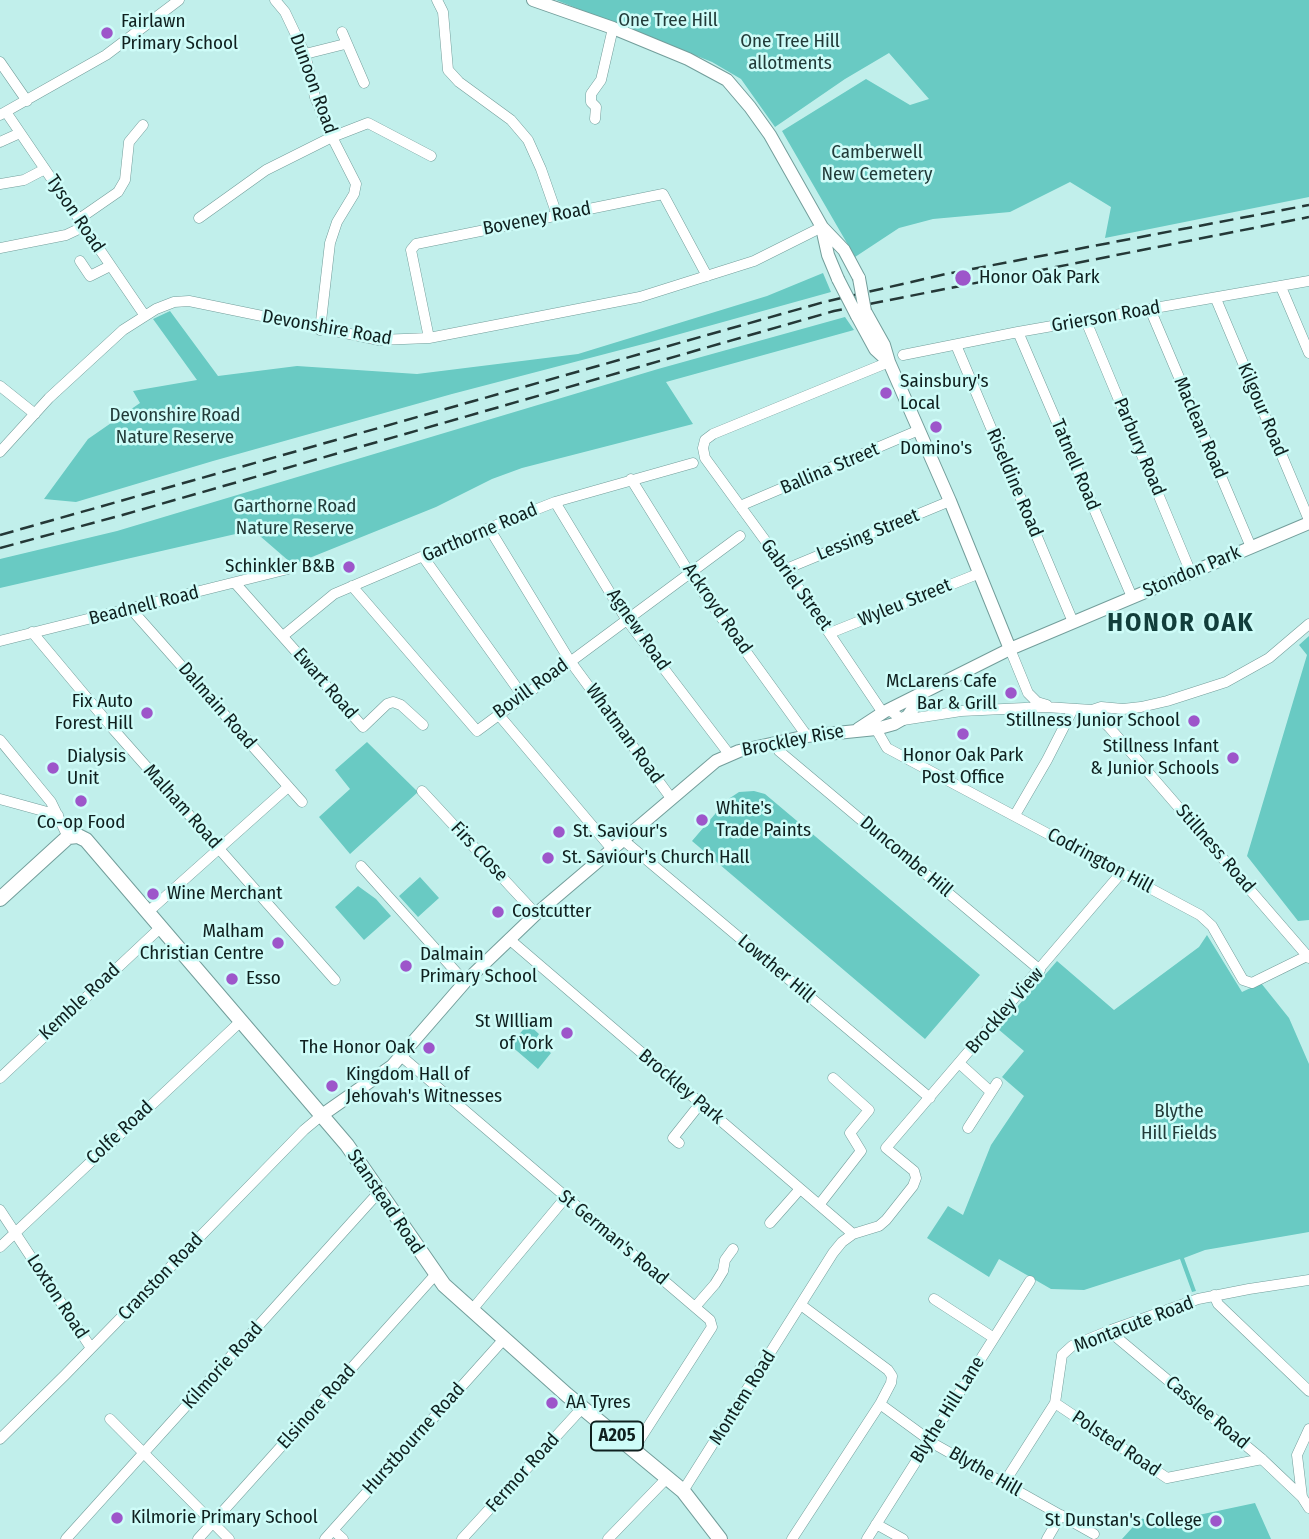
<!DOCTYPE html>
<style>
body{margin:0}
canvas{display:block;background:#c1efeb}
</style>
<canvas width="1309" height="1539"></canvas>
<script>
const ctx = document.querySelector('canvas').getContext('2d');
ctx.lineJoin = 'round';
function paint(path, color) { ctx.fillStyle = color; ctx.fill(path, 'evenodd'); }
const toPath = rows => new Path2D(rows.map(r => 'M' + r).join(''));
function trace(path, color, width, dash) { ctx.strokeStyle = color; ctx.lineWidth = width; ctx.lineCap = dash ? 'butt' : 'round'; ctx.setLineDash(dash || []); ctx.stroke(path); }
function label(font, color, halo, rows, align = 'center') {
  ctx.font = font + ' "Fira Sans Condensed",sans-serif'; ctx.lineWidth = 5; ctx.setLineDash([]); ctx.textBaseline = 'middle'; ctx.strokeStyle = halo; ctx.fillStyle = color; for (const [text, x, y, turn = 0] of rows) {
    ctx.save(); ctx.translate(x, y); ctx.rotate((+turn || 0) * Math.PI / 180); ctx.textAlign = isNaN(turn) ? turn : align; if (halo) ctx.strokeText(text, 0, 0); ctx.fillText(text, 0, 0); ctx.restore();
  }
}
const green = toPath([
 [556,0,1309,0,1309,197,1105,238,1111,207,1070,182,1010,212,933,219,899,228,855,257,782,131,866,79,910,105,929,99,889,53,845,79,775,127,741,79,712,62],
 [823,273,831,292,651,342,452,394,213,461,76,502,44,499,88,439,140,403,133,391,197,380,153,319,170,311,218,376,297,366,417,374,578,354,767,296],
 [845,317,854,330,666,382,693,424,522,468,492,479,436,507,297,563,290,562,253,530,0,588,0,559,117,531,658,369],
 [1309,636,1309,920,1298,921,1247,856,1307,655,1299,645],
 [367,742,418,792,350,854,319,817,350,789,335,770],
 [754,791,765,794,980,975,925,1039,692,841,727,800,739,792],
 [420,877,439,898,418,917,399,896],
 [358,886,376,899,391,916,364,940,335,907],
 [1207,935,1242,992,1261,983,1289,1018,1309,1064,1309,1232,1205,1250,1184,1258,1196,1291,1192,1292,1180,1259,1084,1290,1051,1289,999,1259,989,1277,927,1238,948,1206,963,1215,991,1145,1024,1096,1002,1077,1024,1051,998,1029,1057,961,1114,1010,1199,947],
 [528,1024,539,1034,535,1040,551,1053,538,1069,510,1045],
 [1255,1503,1271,1539,1122,1539,1141,1518,1156,1524]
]);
const minor = toPath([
 [275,0,285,12,305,54,315,97,332,137,356,184,354,194,337,222,330,243,320,330],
 [437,0,443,12,448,70,459,82,511,120,528,140,541,169,557,215],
 [342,32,364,83],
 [305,54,345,44],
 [0,62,27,101],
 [6,112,145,316],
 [0,115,106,55,179,0],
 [595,119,596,107,591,102,591,94,601,80,613,28],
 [0,142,20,133],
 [0,184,24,180,45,169],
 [199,218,266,170,332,137,368,123,431,156],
 [79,219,118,192,125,180,129,142,143,125],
 [0,248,66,235,83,227],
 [80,261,90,276,110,266],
 [1281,287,1309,353],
 [1216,299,1309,520],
 [1150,309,1251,547],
 [1086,321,1191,573],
 [1018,332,1132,597],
 [429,338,411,250,416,244,663,194,707,276],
 [956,345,1073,622],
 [903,355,1018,332,1309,281],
 [0,386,35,414],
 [0,452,49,398,123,330,156,309,174,302,189,301,379,340,429,338,640,297,754,261,822,227],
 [631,479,692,577,807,736],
 [555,502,626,619,729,754],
 [740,506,919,430],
 [489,528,570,661,671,798],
 [424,558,522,695],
 [786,569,950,501],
 [236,584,363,727,387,704,393,702,401,705,423,725],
 [352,586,477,731,740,536],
 [131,609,302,802],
 [32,632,114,730,335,980],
 [830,633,980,573],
 [283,636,334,594,489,528,555,502,693,463],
 [0,641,288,569],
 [1010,649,1028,693,1037,702,1047,705],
 [893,707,892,712,903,720,961,711,1046,707,1092,710,1101,707,1123,709,1141,707,1167,701,1226,682,1269,658,1309,624],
 [1092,710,1109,727,1309,958],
 [883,713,786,569,705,458,703,448,705,440,713,434,889,362],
 [498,714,611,848],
 [876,729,887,748,1200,915,1212,926,1243,980,1252,983,1307,956],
 [0,740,51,802,68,837],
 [775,743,779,751,1040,970],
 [422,791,536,914],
 [0,799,58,815],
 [1015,815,1047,760,1073,709],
 [622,839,930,1098],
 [361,866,465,982],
 [148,912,288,787],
 [509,939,853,1234],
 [401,1056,710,1320,712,1327,633,1450],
 [959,1063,991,1092],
 [0,1078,161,927],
 [968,1128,997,1083],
 [679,1143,673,1138,700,1104],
 [819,1205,861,1151,850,1133,869,1110,833,1078],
 [0,1210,91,1348],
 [770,1223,800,1189],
 [0,1247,241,1021],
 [1214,1295,1218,1304,1309,1391],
 [934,1299,994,1338],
 [695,1307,715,1284,723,1271,725,1260,733,1249],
 [471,1311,566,1197],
 [1111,1330,1115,1336,1262,1459,1302,1497],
 [1055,1403,1167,1478,1262,1459],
 [880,1404,936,1445,1094,1534],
 [110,1419,229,1539],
 [1309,1429,1297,1455,1302,1497,1309,1508],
 [0,1439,65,1375,304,1130,322,1115],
 [1004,1483,1055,1403,1062,1355,1072,1346,1111,1330,1198,1299,1249,1289,1309,1280],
 [683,1491,833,1253,842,1242,853,1234,879,1226,886,1220,913,1186,916,1178,914,1171,886,1148,1122,872],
 [876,1524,903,1539],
 [333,1530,343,1539],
 [66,1539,379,1192],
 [198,1539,436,1274],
 [325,1539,504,1339],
 [462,1539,583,1407],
 [608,1539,666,1479],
 [792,1539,880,1404,891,1383,892,1376,888,1370,801,1305],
 [867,1539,1030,1281],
 [1047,1539,1061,1515]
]);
const major = toPath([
 [533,0,613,28,688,59,727,80,750,107,770,135,822,227,844,250,859,278],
 [822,228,828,255,838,279],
 [865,311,884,345,889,362,950,501,1010,649],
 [857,316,875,349,888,361],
 [858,729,884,712,1010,649,1309,523],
 [322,1115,392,1066,465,982,536,914,716,761,739,751,807,736,876,729,894,724,908,716,923,694]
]);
const highway = toPath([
 [0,899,68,837,78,836,86,840,347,1145,444,1285,567,1395,683,1491,720,1539]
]);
const rail = toPath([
 [0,535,824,302,946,274,1309,205],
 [0,548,126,514,834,311,1309,217]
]);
const majorBridge = toPath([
 [859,278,865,311],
 [838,279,857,316]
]);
const markers = [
 [107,33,7,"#9d56ca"],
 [963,278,9,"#9d56ca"],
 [886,393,7,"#9d56ca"],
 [936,427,7,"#9d56ca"],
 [349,567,7,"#9d56ca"],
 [1011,693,7,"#9d56ca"],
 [147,713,7,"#9d56ca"],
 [1194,721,7,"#9d56ca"],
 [963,734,7,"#9d56ca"],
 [1233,758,7,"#9d56ca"],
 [53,768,7,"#9d56ca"],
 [81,801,7,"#9d56ca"],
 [702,820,7,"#9d56ca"],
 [559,832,7,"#9d56ca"],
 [548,858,7,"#9d56ca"],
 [153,894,7,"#9d56ca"],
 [498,912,7,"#9d56ca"],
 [278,943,7,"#9d56ca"],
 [406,966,7,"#9d56ca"],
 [232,979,7,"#9d56ca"],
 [567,1033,7,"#9d56ca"],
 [429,1048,7,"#9d56ca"],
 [332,1086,7,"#9d56ca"],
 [552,1403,7,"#9d56ca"],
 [117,1518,7,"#9d56ca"],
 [1216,1521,7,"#9d56ca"]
];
const shields = [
 [617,1436,52]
];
const shieldNames = [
 ["A205",617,1436]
];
const parkNames = [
 ["One Tree Hill",668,21],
 ["One Tree Hill",790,42],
 ["allotments",790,64],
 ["Camberwell",877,153],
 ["New Cemetery",877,175],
 ["Devonshire Road",175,416],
 ["Nature Reserve",175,438],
 ["Garthorne Road",295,507],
 ["Nature Reserve",295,529],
 ["Blythe",1179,1112],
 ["Hill Fields",1179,1134]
];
const poiNames = [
 ["Fairlawn",121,22],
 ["Primary School",121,44],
 ["Honor Oak Park",979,278],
 ["Sainsbury's",900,382],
 ["Local",900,404],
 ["Domino's",936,449,"center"],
 ["Schinkler B&B",335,567,"right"],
 ["McLarens Cafe",997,682,"right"],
 ["Bar & Grill",997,704,"right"],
 ["Fix Auto",133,702,"right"],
 ["Forest Hill",133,724,"right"],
 ["Stillness Junior School",1180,721,"right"],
 ["Stillness Infant",1219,747,"right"],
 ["& Junior Schools",1219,769,"right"],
 ["Honor Oak Park",963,756,"center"],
 ["Post Office",963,778,"center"],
 ["Dialysis",67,757],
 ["Unit",67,779],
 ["White's",716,809],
 ["Trade Paints",716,831],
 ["Co-op Food",81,823,"center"],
 ["St. Saviour's",573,832],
 ["St. Saviour's Church Hall",562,858],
 ["Wine Merchant",167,894],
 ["Costcutter",512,912],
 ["Malham",264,932,"right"],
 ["Christian Centre",264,954,"right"],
 ["Dalmain",420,955],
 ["Primary School",420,977],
 ["Esso",246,979],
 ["St WIlliam",553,1022,"right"],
 ["of York",553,1044,"right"],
 ["The Honor Oak",415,1048,"right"],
 ["Kingdom Hall of",346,1075],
 ["Jehovah's Witnesses",346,1097],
 ["AA Tyres",566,1403],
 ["Kilmorie Primary School",131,1518],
 ["St Dunstan's College",1202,1521,"right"]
];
const streetNames = [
 ["Dunoon Road",313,84,70],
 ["Tyson Road",75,214,56],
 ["Boveney Road",537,219,-11],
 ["Grierson Road",1106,317,-10],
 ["Devonshire Road",327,328,10],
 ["Kilgour Road",1262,410,67],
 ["Maclean Road",1200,428,67],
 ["Parbury Road",1139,447,67],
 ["Tatnell Road",1075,465,67],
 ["Ballina Street",830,469,-23],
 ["Riseldine Road",1014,483,67],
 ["Garthorne Road",480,533,-23],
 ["Lessing Street",868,535,-22],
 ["Stondon Park",1192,572,-23],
 ["Gabriel Street",796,585,54],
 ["Wyleu Street",905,603,-22],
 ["Beadnell Road",144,606,-14],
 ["Ackroyd Road",717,609,55],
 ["Agnew Road",638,630,55],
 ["Ewart Road",325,684,49],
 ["Bovill Road",531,689,-36],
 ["Dalmain Road",217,706,49],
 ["Whatman Road",624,734,54],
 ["Brockley Rise",793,741,-11],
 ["Malham Road",182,807,48],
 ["Stillness Road",1215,849,49],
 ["Firs Close",479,852,47],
 ["Duncombe Hill",906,857,40],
 ["Codrington Hill",1100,861,28],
 ["Lowther Hill",776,969,40],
 ["Kemble Road",80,1002,-43],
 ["Brockley View",1005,1011,-49],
 ["Brockley Park",681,1087,40],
 ["Colfe Road",120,1133,-43],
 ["Stanstead Road",385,1202,56],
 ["St German's Road",613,1238,40],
 ["Cranston Road",161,1277,-46],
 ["Loxton Road",57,1297,57],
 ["Montacute Road",1134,1325,-21],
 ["Kilmorie Road",223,1366,-48],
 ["Montem Road",743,1398,-58],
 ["Elsinore Road",317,1407,-48],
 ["Blythe Hill Lane",948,1410,-58],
 ["Casslee Road",1207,1413,40],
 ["Hurstbourne Road",414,1439,-48],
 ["Polsted Road",1116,1444,34],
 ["Blythe Hill",985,1472,30],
 ["Fermor Road",523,1473,-48]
];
const districtNames = [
 ["HONOR OAK",1181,624]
];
paint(green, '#69cac3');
trace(minor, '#739e9b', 11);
trace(major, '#739e9b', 14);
trace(highway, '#739e9b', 16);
trace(minor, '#fff', 10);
trace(major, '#fff', 12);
trace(highway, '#fff', 14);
trace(rail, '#243837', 2.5, [14, 7]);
trace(majorBridge, '#739e9b', 14, []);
trace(majorBridge, '#fff', 12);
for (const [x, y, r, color] of markers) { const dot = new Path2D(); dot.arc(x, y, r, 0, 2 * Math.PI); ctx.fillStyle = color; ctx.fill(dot); trace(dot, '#cefcf8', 2.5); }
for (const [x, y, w] of shields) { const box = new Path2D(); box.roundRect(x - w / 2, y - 14.5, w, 29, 5); ctx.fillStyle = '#cefcf8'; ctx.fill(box); trace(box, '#0f201f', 2); }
label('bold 18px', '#0f201f', null, shieldNames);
label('19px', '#223b39', '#cefcf8', parkNames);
label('19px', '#0f201f', '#cefcf8', poiNames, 'left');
label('19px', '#0f201f', '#cefcf8', streetNames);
ctx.letterSpacing = '2px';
label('bold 26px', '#123e3b', '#cefcf8', districtNames);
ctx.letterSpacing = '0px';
</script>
